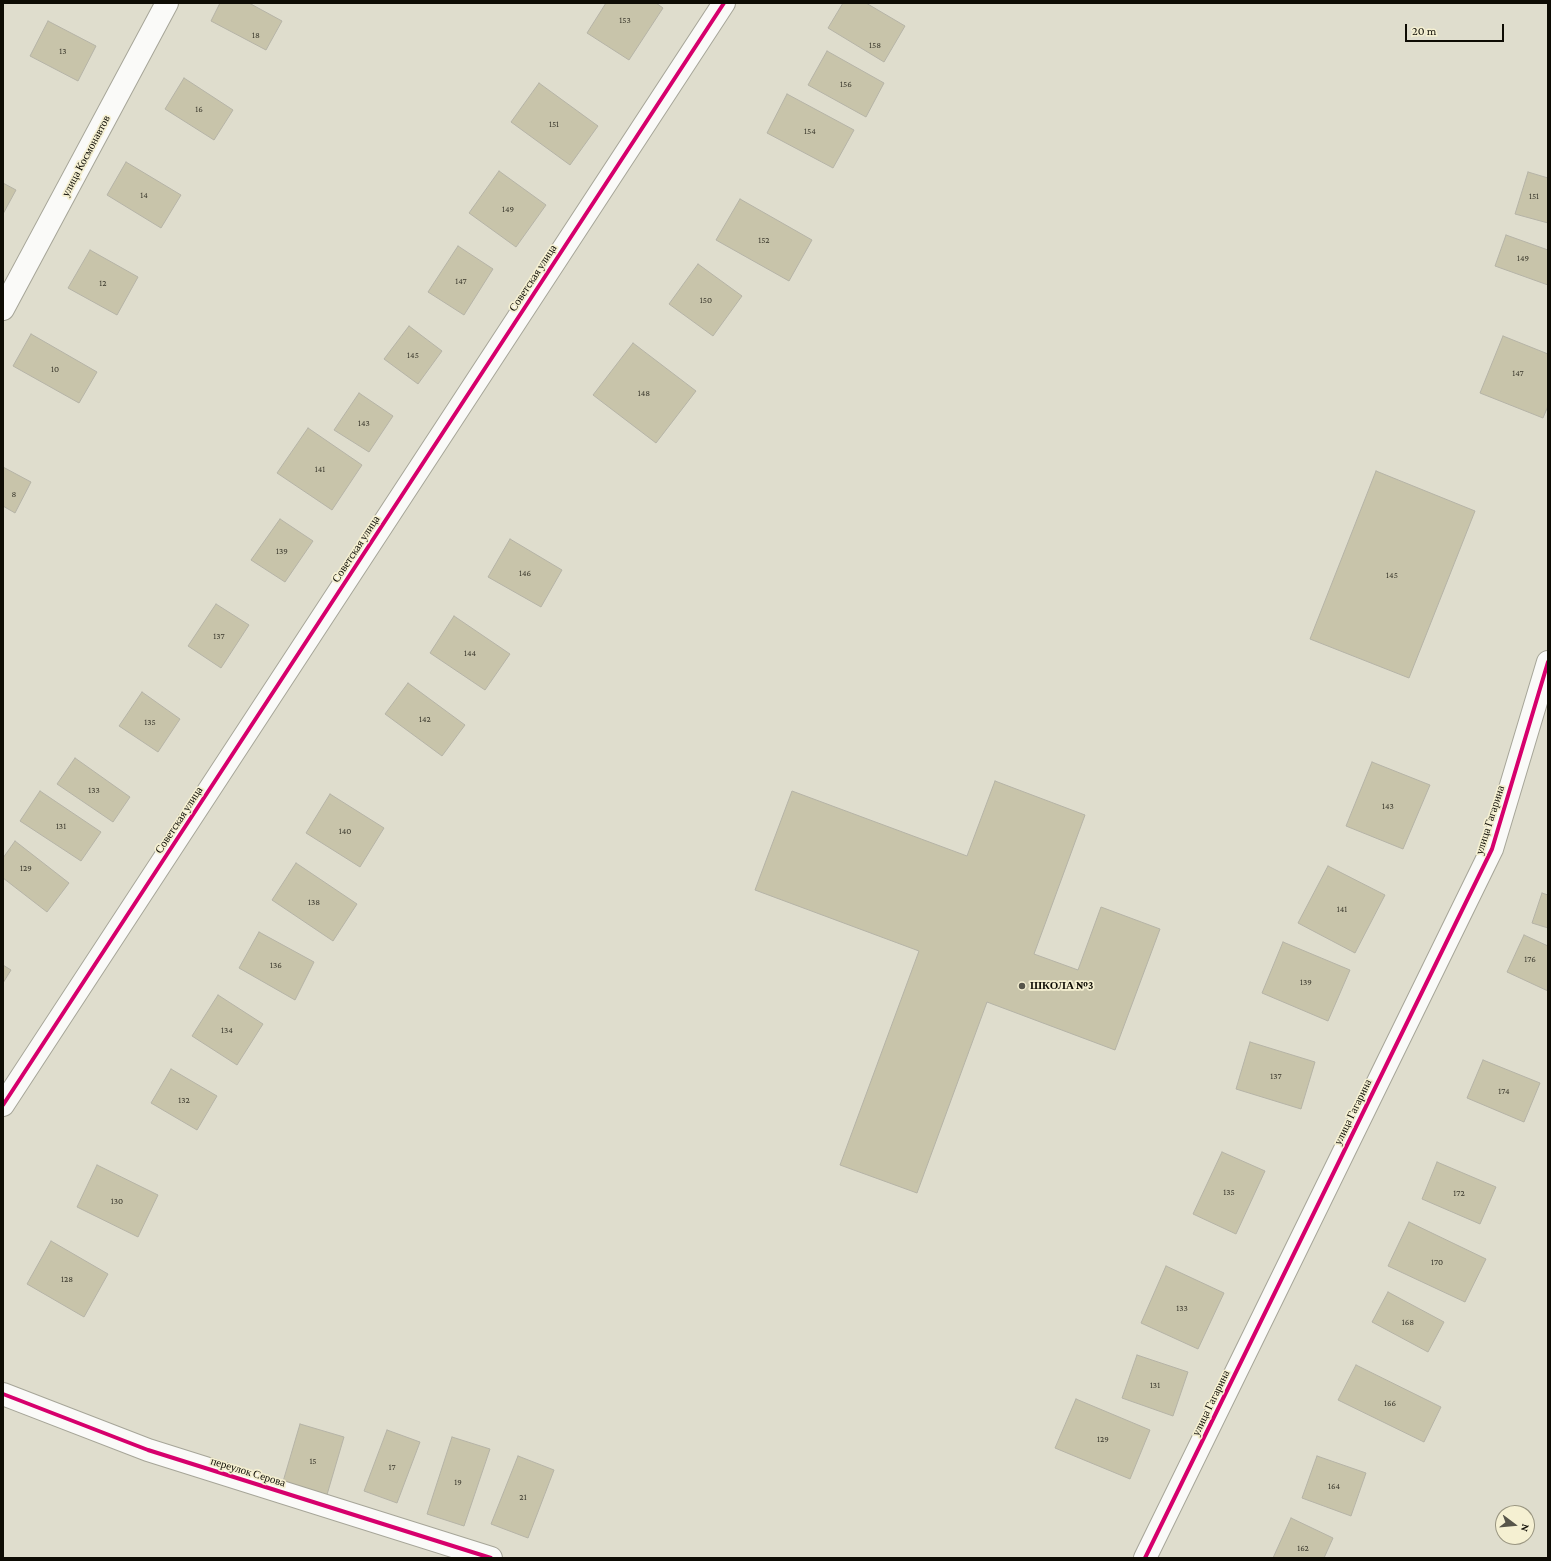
<!DOCTYPE html>
<meta charset="utf-8">
<style>
body{margin:0}
#map{position:relative;width:1551px;height:1561px;overflow:hidden;background:#dfddcd;font-family:"Crimson Pro",serif}
canvas{display:block}
.frame{position:absolute;inset:0;border:4px solid #0e0c04;pointer-events:none}
.north{position:absolute;left:1495px;top:1505px;width:40px;height:40px;box-sizing:border-box;background:#f5f0d2;border:1px solid #999580;border-radius:50%;rotate:106deg;font-size:11px;font-weight:700;line-height:16px;text-align:center;color:#0e0c04}
.north::after{content:'';display:block;margin:auto;width:14px;height:18px;background:#57554a;clip-path:polygon(50% 0,100% 100%,50% 72%,0 100%)}
.scale{position:absolute;left:1405px;top:24px;width:99px;height:18px;box-sizing:border-box;border:2px solid #0e0c04;border-top:0;padding-left:5px;font-size:12px;line-height:14px;white-space:nowrap;color:#0e0c04;-webkit-text-stroke:3px #f5f0d2;paint-order:stroke}
</style>
<div id="map">
<canvas width="1551" height="1561"></canvas>
<div class="frame"></div>
<div class="north">N</div>
<div class="scale">20 m</div>
</div>
<script>
const ctx = document.querySelector('canvas').getContext('2d');
ctx.lineJoin = 'round';
function paint(path, color) { ctx.fillStyle = color; ctx.fill(path, 'evenodd'); }
const toPath = rows => new Path2D(rows.map(r => 'M' + r).join(''));
function trace(path, color, width, dash) { ctx.strokeStyle = color; ctx.lineWidth = width; ctx.lineCap = dash ? 'butt' : 'round'; ctx.setLineDash(dash || []); ctx.stroke(path); }
function label(font, color, halo, rows, align = 'center') {
  ctx.font = font + ' "Crimson Pro",serif'; ctx.lineWidth = 3.5; ctx.setLineDash([]); ctx.textBaseline = 'middle'; ctx.strokeStyle = halo; ctx.fillStyle = color; for (const [text, x, y, turn = 0] of rows) {
    ctx.save(); ctx.translate(x, y); ctx.rotate((+turn || 0) * Math.PI / 180); ctx.textAlign = isNaN(turn) ? turn : align; if (halo) ctx.strokeText(text, 0, 0); ctx.fillText(text, 0, 0); ctx.restore();
  }
}
const building = toPath([
 [220,3,249,3,282,21,266,50,211,21,220,3],
 [606,3,656,3,663,8,629,60,587,33,606,3],
 [843,3,866,3,905,26,884,62,828,28,843,3],
 [48,21,96,46,78,81,30,56,48,21],
 [827,51,884,83,866,117,808,85,827,51],
 [184,78,233,110,214,140,165,109,184,78],
 [539,83,598,126,570,165,511,122,539,83],
 [787,94,854,130,833,168,767,133,787,94],
 [126,162,181,195,161,228,107,195,126,162],
 [499,171,546,205,516,247,469,213,499,171],
 [1528,172,1548,178,1548,223,1515,214,1528,172],
 [3,183,16,190,3,214,3,183],
 [740,199,812,240,789,281,716,240,740,199],
 [1506,235,1548,250,1548,285,1495,266,1506,235],
 [458,246,493,269,464,315,428,292,458,246],
 [90,250,138,277,117,315,68,288,90,250],
 [698,264,742,296,713,336,669,304,698,264],
 [409,326,442,351,418,384,384,359,409,326],
 [31,334,97,372,79,403,13,366,31,334],
 [1503,336,1548,354,1548,406,1543,418,1480,393,1503,336],
 [633,343,696,391,656,443,593,395,633,343],
 [359,393,393,416,369,452,334,430,359,393],
 [308,428,362,465,332,510,277,473,308,428],
 [3,467,31,482,15,513,3,506,3,467],
 [1376,471,1475,511,1409,678,1310,639,1376,471],
 [280,519,313,541,285,582,251,560,280,519],
 [510,539,562,570,541,607,488,577,510,539],
 [216,604,249,625,221,668,188,646,216,604],
 [454,616,510,654,485,690,430,653,454,616],
 [408,683,465,725,442,756,385,714,408,683],
 [142,692,180,719,158,752,119,726,142,692],
 [75,758,130,797,113,822,57,784,75,758],
 [1372,762,1430,785,1403,849,1346,826,1372,762],
 [995,781,1085,815,1034,954,1078,970,1101,907,1160,929,1115,1050,987,1002,917,1193,840,1165,919,951,755,890,792,791,967,856,995,781],
 [40,791,101,832,81,861,20,821,40,791],
 [330,794,384,828,360,867,306,833,330,794],
 [15,841,69,883,47,912,3,878,3,858,15,841],
 [296,863,357,904,333,941,272,900,296,863],
 [1328,866,1385,895,1355,953,1298,923,1328,866],
 [1542,893,1548,895,1548,928,1532,923,1542,893],
 [259,932,314,962,295,1000,239,968,259,932],
 [1524,935,1548,946,1548,991,1507,972,1524,935],
 [1283,942,1350,970,1328,1021,1262,993,1283,942],
 [3,965,11,970,3,983,3,965],
 [218,995,263,1024,237,1065,192,1036,218,995],
 [1250,1042,1315,1062,1301,1109,1236,1089,1250,1042],
 [1483,1060,1540,1083,1524,1122,1467,1098,1483,1060],
 [171,1069,217,1096,197,1130,151,1103,171,1069],
 [1222,1152,1265,1171,1236,1234,1193,1214,1222,1152],
 [1437,1162,1496,1187,1480,1224,1422,1199,1437,1162],
 [97,1165,158,1195,138,1237,77,1207,97,1165],
 [1409,1222,1486,1259,1465,1302,1388,1266,1409,1222],
 [51,1241,108,1274,84,1317,27,1284,51,1241],
 [1166,1266,1224,1293,1198,1349,1141,1323,1166,1266],
 [1388,1292,1444,1322,1428,1352,1372,1322,1388,1292],
 [1137,1355,1188,1372,1173,1416,1122,1398,1137,1355],
 [1356,1365,1441,1407,1424,1442,1338,1400,1356,1365],
 [1076,1399,1150,1430,1130,1479,1055,1448,1076,1399],
 [300,1424,344,1437,326,1498,282,1485,300,1424],
 [387,1430,420,1442,397,1503,364,1491,387,1430],
 [452,1437,490,1449,464,1526,427,1514,452,1437],
 [518,1456,554,1470,528,1538,491,1524,518,1456],
 [1317,1456,1366,1473,1351,1516,1302,1498,1317,1456],
 [1291,1518,1333,1538,1324,1558,1273,1558,1291,1518]
]);
const minor = toPath([
 [3,309,167,3],
 [3,1105,724,3],
 [3,1394,148,1450,491,1558],
 [1145,1558,1492,849,1548,662]
]);
const cycleway = toPath([
 [3,1105,724,3],
 [3,1394,148,1450,491,1558],
 [1145,1558,1492,849,1548,662]
]);
const markers = [
 [1022,986,4,"#57554a"]
];
const numberNames = [
 ["153",625,20],
 ["18",256,35],
 ["158",875,45],
 ["13",63,51],
 ["156",846,84],
 ["16",199,109],
 ["151",554,124],
 ["154",810,131],
 ["14",144,195],
 ["151",1534,196],
 ["149",508,209],
 ["152",764,240],
 ["149",1523,258],
 ["147",461,281],
 ["12",103,283],
 ["150",706,300],
 ["145",413,355],
 ["10",55,369],
 ["147",1518,373],
 ["148",644,393],
 ["143",364,423],
 ["141",320,469],
 ["8",14,494],
 ["139",282,551],
 ["146",525,573],
 ["145",1392,575],
 ["137",219,636],
 ["144",470,653],
 ["142",425,719],
 ["135",150,722],
 ["133",94,790],
 ["143",1388,806],
 ["131",61,826],
 ["140",345,831],
 ["129",26,868],
 ["138",314,902],
 ["141",1342,909],
 ["176",1530,959],
 ["136",276,965],
 ["139",1306,982],
 ["134",227,1030],
 ["137",1276,1076],
 ["174",1504,1091],
 ["132",184,1100],
 ["135",1229,1192],
 ["172",1459,1193],
 ["130",117,1201],
 ["170",1437,1262],
 ["128",67,1279],
 ["133",1182,1308],
 ["168",1408,1322],
 ["131",1155,1385],
 ["166",1390,1403],
 ["129",1103,1439],
 ["15",313,1461],
 ["17",392,1467],
 ["19",458,1482],
 ["164",1334,1486],
 ["21",523,1497],
 ["162",1303,1548]
];
const streetNames = [
 ["улица Космонавтов",86,156,-62],
 ["Советская улица",533,278,-57],
 ["Советская улица",356,549,-57],
 ["Советская улица",179,820,-57],
 ["улица Гагарина",1490,820,-72],
 ["улица Гагарина",1353,1112,-64],
 ["улица Гагарина",1211,1403,-64],
 ["переулок Серова",248,1472,17]
];
const poiNames = [
 ["ШКОЛА №3",1030,986]
];
paint(building, '#c8c4aa');
trace(building, '#b5b3a6', 1);
trace(minor, '#a6a598', 24);
trace(minor, '#fafaf8', 22);
trace(cycleway, '#d6006c', 4);
for (const [x, y, r, color] of markers) { const dot = new Path2D(); dot.arc(x, y, r, 0, 2 * Math.PI); ctx.fillStyle = color; ctx.fill(dot); trace(dot, '#f5f0d2', 1.5); }
label('9px', '#3c3a2e', null, numberNames);
label('11px', '#0e0c04', '#f5f0d2', streetNames);
label('bold 11px', '#0e0c04', '#f5f0d2', poiNames, 'left');
</script>
